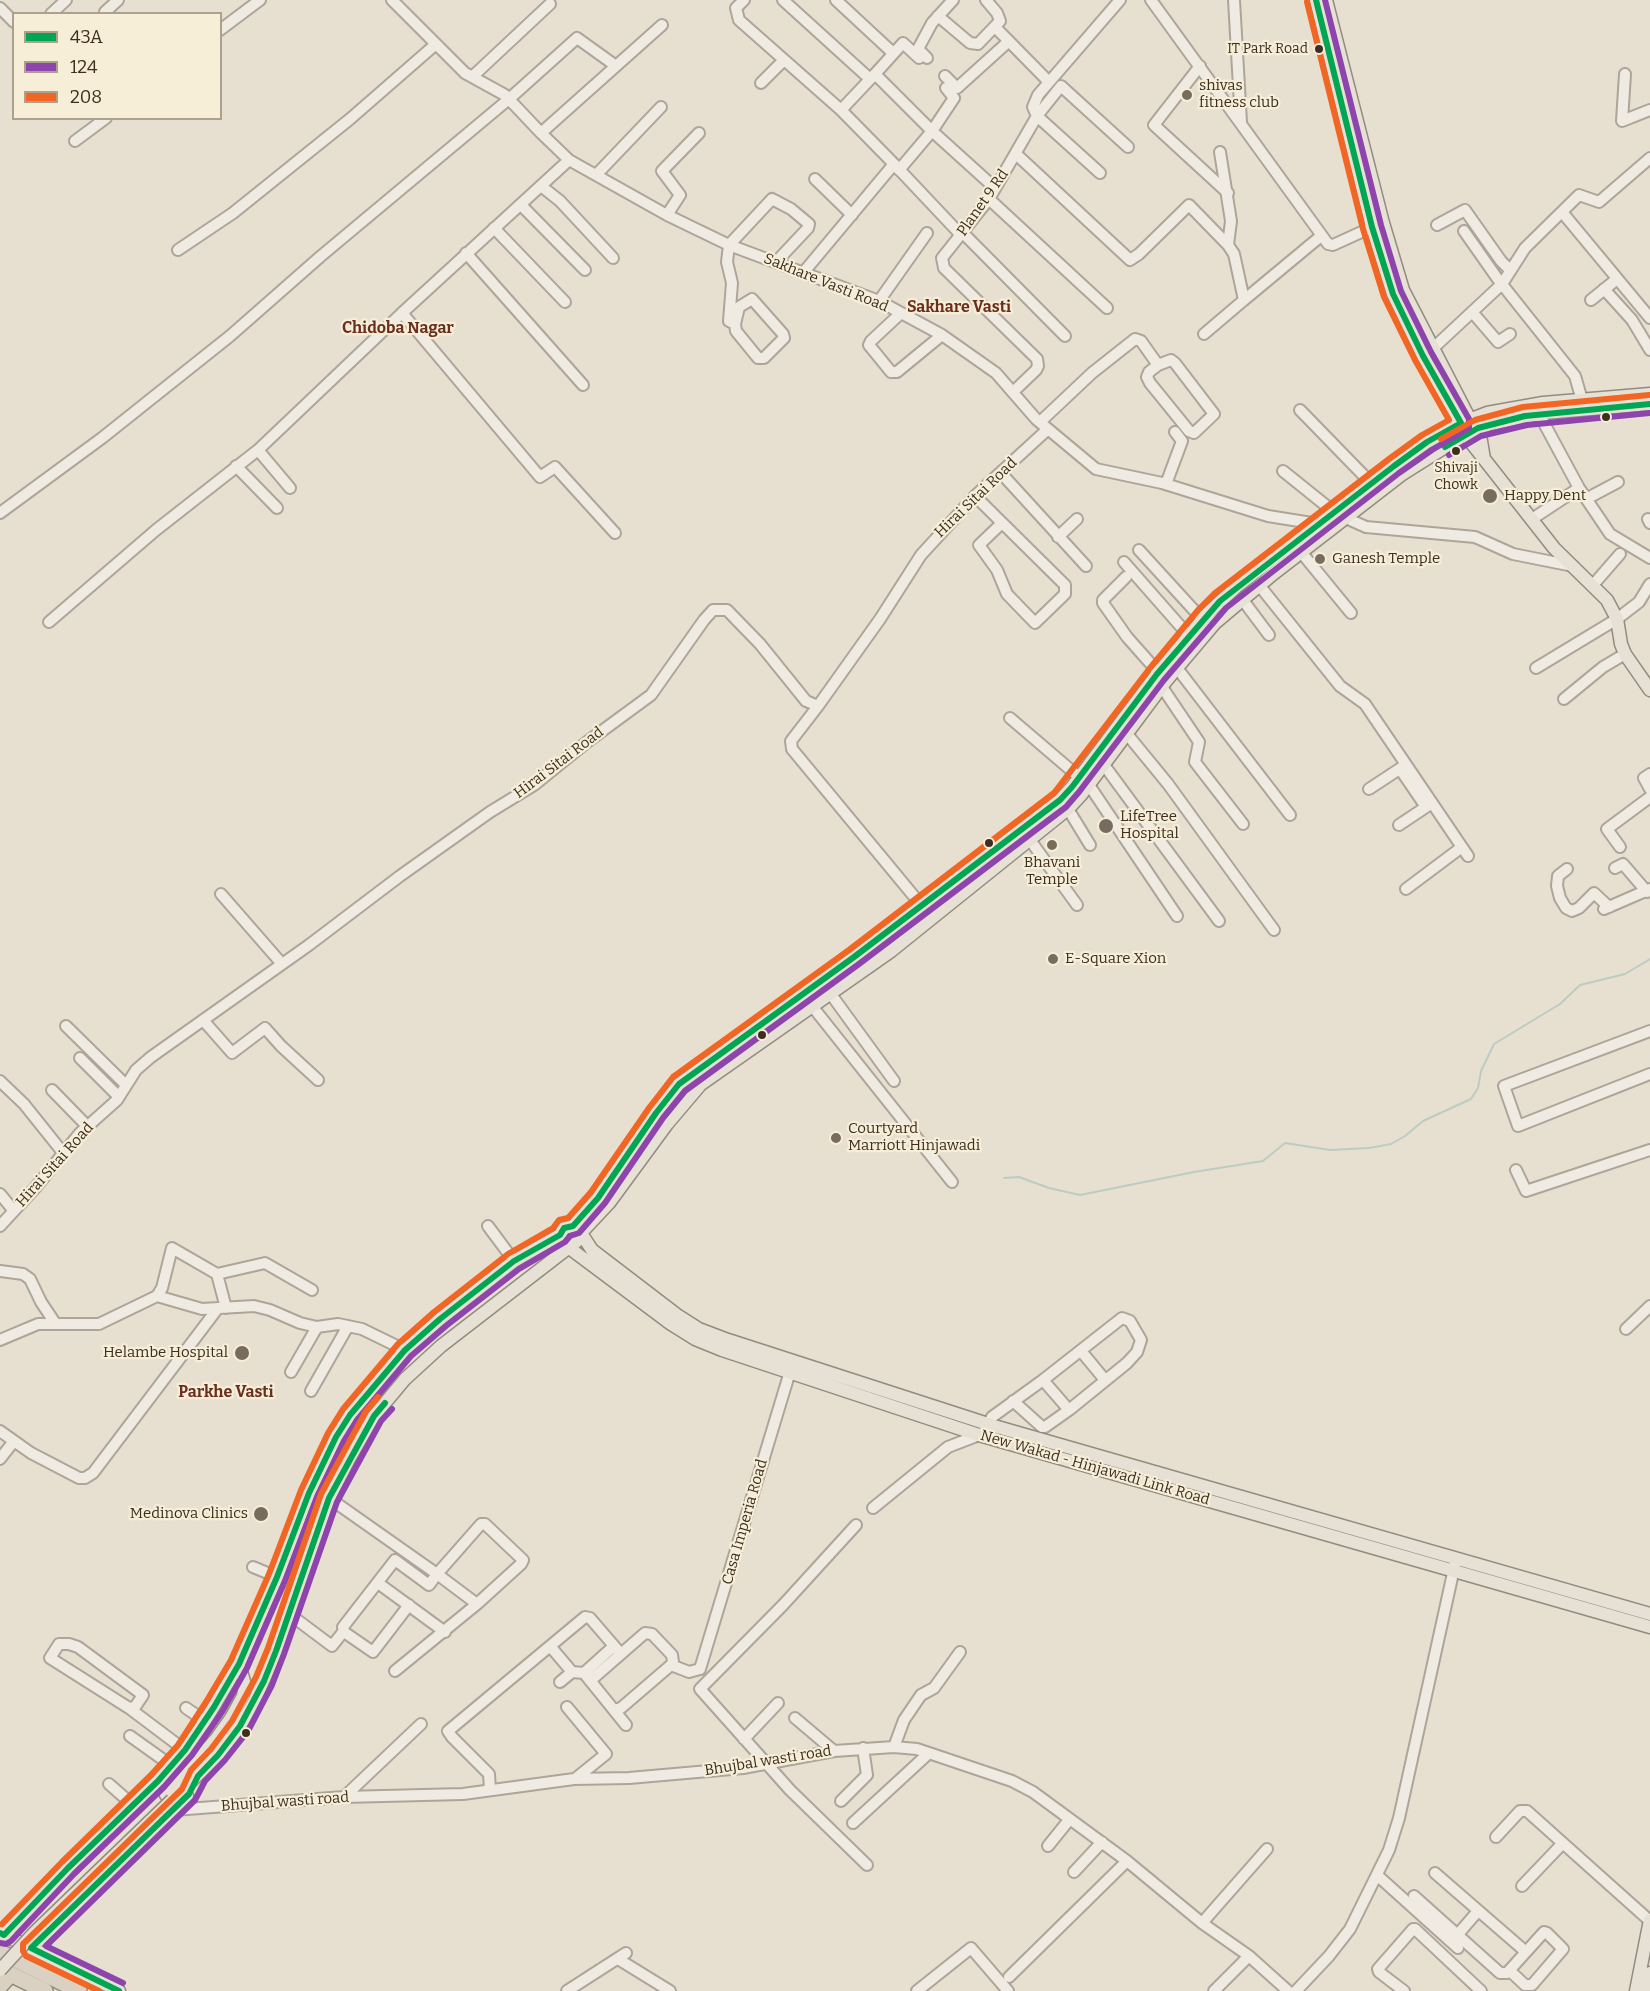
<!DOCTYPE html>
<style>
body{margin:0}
#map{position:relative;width:1650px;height:1991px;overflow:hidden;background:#e7e0d1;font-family:Bitter,serif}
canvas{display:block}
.legend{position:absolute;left:12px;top:12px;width:210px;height:108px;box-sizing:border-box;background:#f7eed8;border:2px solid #ada18e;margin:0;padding:8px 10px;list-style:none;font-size:18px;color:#3d2e20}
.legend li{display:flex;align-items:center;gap:12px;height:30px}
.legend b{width:30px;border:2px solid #ada18e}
</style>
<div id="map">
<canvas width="1650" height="1991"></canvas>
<ul class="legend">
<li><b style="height:8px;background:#00a651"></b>43A</li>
<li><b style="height:8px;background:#8e44ad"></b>124</li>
<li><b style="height:8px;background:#f26522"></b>208</li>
</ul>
</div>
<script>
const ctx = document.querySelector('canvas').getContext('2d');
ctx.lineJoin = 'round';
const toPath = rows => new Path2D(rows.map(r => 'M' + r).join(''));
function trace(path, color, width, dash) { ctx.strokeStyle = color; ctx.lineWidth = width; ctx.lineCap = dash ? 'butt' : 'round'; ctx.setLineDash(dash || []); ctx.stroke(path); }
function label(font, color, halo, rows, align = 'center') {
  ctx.font = font + ' Bitter,serif'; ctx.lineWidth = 4.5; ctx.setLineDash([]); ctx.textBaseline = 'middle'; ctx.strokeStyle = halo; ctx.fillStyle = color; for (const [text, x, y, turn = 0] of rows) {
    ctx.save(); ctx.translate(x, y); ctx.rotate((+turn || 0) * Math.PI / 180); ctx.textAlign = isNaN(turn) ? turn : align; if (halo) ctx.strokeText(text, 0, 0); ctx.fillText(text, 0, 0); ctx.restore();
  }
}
const stream = toPath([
 [1004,1178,1019,1177,1049,1188,1080,1195,1194,1172,1263,1161,1285,1143,1330,1150,1369,1148,1391,1144,1405,1136,1423,1121,1471,1099,1478,1088,1481,1071,1494,1044,1560,1004,1580,985,1625,974,1650,959]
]);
const minor = toPath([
 [392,0,465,73,505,95,541,133,569,160,667,215,729,245,879,301,942,335,996,373,1036,419,1096,469,1162,483,1268,516,1318,524,1321,527],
 [744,0,736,8,739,20,841,110],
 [783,0,870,79],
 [836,0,893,53],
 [1151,0,1328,244,1333,245,1379,224],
 [1234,0,1241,122],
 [0,8,14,22],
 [105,12,118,0],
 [51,14,66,0],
 [938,16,970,43,978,44,1000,21,997,13,986,0],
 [995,27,1049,82],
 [220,30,260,0],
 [927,58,918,49,932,23,953,0],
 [1200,66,1154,125,1228,193],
 [875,74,903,43,919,58],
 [1625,74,1622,121,1650,110],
 [945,76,957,88,1009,41],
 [472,77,550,4],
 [761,83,784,60],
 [946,88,954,98,932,131,995,188],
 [541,133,662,25],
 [75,141,106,118],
 [1220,152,1231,221,1228,245],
 [1016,154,1130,260,1139,254,1189,205,1228,245,1234,254,1244,300,1321,236],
 [569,160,402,313,540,477,555,467,615,533],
 [894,164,841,110,875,74,932,131,899,170],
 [1100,173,1037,116,1033,107,1038,95,1120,0],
 [596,175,661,107],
 [815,179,852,215],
 [541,186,560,201,613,258],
 [989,199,1107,308],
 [521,205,585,270],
 [1562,212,1650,318],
 [667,215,680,195,662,171,699,133],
 [1437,225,1465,210,1501,261,1510,270],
 [494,228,565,302],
 [1464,231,1497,278,1575,376,1582,400],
 [963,233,1065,336],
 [178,250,233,213,350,119,436,44],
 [466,253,583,385],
 [803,273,894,164,961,235],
 [1604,289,1632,320,1650,350],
 [1591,300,1617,279],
 [879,301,927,233],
 [901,313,871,341,869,345,891,372,897,372,942,335],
 [1473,313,1498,342,1510,334],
 [735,324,739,307,752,299,783,334,784,338,764,358,758,358,736,331,735,324,729,321,732,283,727,262,729,245,772,199,791,209,809,224,808,228,776,262],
 [1204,334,1244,300],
 [1428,353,1502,284,1525,248,1579,195,1599,202,1650,158],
 [1013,392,1036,370,1038,366,1037,359,944,268,942,258,989,199,1037,116,1061,86,1128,147],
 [1300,410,1371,483],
 [1539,414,1579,488,1610,534,1650,558],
 [1040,422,1092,373,1135,339,1141,341,1158,365,1149,372,1147,377,1150,383,1189,431,1194,433,1214,414,1175,363,1171,360,1158,365],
 [258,450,290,488],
 [236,466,277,508],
 [1283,471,1334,512],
 [1001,473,1086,566],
 [1166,484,1182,441,1175,432],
 [975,496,1065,585,1065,594,1035,623,1007,594,997,570,979,545,1002,523],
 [1586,499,1618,482],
 [0,513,102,438,230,336,321,256,509,99,577,38,616,66],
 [1346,518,1366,527,1475,537,1513,554,1573,566],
 [1532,519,1579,488],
 [1648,519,1650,523],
 [1058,537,1077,519],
 [1139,550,1202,619],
 [1301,552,1351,613],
 [1124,562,1189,636],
 [1126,577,1103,600,1103,603,1127,637,1158,672],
 [1259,585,1340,686,1365,704,1468,856],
 [1593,585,1620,554],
 [1242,599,1269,635],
 [49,622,156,530,258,450,402,313],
 [1177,668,1290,815],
 [1536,668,1617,619,1639,602,1650,584],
 [1162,687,1199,742,1195,762,1243,824],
 [1564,699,1603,667,1625,654],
 [818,706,791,741,792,749,922,906],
 [1010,718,1079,777],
 [1127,734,1168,784,1274,930],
 [1104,765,1219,921],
 [1400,769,1426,807],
 [1650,774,1644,778,1650,789],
 [1089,785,1177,916],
 [1369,789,1404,766],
 [1068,809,1090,845],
 [1399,825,1432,803],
 [1030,840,1077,905],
 [1620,847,1607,829,1650,797],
 [1615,868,1623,864,1647,892],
 [1567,869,1558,876,1557,886,1560,898,1566,908,1572,911,1579,908,1594,893,1609,907],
 [1406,889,1462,847],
 [221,894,282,964],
 [1604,909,1650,889],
 [830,993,894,1081],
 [812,1006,952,1182],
 [203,1020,232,1053,265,1028,281,1046,318,1080],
 [66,1026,126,1085],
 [1650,1031,1504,1086,1518,1126,1650,1074],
 [80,1058,119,1097],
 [0,1081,24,1104,64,1154],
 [52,1090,87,1126],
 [1516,1170,1526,1191,1650,1150],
 [0,1194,14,1211],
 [0,1226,35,1188,80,1133,117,1100,136,1070,151,1057,309,945,400,876,490,812,534,785,587,742,651,695,704,620,713,610,727,610,760,644,806,701,818,706,880,619,921,555,975,496,1048,429],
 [488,1226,514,1261],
 [0,1271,23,1274,30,1279,41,1302,55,1323],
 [217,1274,226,1308],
 [157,1296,162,1288,172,1248,217,1274,265,1263,312,1290],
 [1626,1329,1650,1306],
 [0,1340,38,1324,99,1324,157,1296,202,1309,254,1306,270,1310,300,1323,317,1327,338,1324,362,1329,405,1350],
 [1081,1351,1105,1380],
 [291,1372,317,1327],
 [311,1391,348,1326],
 [1013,1401,1042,1427,1045,1427,1069,1410],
 [0,1431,31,1453,79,1478,85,1478,93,1473,218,1308],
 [982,1436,992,1417,1043,1380,1069,1410,1127,1363,1137,1352,1141,1340,1130,1321,1122,1318,1043,1380],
 [0,1459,14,1441],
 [329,1498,437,1574,477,1604,521,1564,523,1560,485,1524,481,1524,437,1574,429,1585,395,1560,343,1627,344,1632,373,1652,409,1605],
 [873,1508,948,1447,979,1435],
 [856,1525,783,1605,700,1689,790,1790,867,1865],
 [253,1567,277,1577],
 [378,1583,445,1632],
 [288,1613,332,1646,343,1632],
 [59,1644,69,1644,78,1647,143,1695,135,1707,129,1708,50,1658,59,1644],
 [550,1646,572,1672],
 [671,1665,689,1672,700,1669],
 [700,1669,792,1365],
 [395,1671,477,1604],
 [584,1673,614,1646],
 [590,1681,645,1633,652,1634,672,1655,673,1662,671,1665,621,1708,614,1710],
 [560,1682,572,1672,584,1673,626,1725],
 [567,1707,606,1754,575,1779],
 [129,1708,198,1760],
 [186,1708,205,1721],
 [795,1718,834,1751],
 [130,1736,172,1766],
 [744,1739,778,1703],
 [894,1747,904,1720,921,1695,934,1688,960,1652],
 [109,1784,134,1806],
 [490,1790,489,1774,452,1737,448,1731,585,1617,590,1618,621,1654],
 [344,1797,421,1724],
 [841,1801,867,1775,863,1748],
 [174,1810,344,1797,463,1794,574,1779,629,1778,743,1768,834,1751,894,1747,917,1749,1012,1781,1033,1792,1127,1861,1202,1923,1249,1956,1288,1991],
 [853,1823,929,1753],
 [1496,1837,1520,1811,1527,1811,1650,1921],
 [1048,1846,1069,1820],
 [1074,1872,1102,1842],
 [1435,1873,1526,1952],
 [1378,1876,1458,1948],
 [1522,1886,1563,1843],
 [1414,1896,1500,1973,1507,1973,1544,1932,1547,1933,1563,1949,1532,1985,1525,1985,1510,1971],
 [1202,1923,1267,1849],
 [1453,1940,1478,1911],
 [618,1959,670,1991],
 [1009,1977,1127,1861],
 [567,1991,626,1953],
 [917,1991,971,1948,1008,1991],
 [1214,1991,1249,1956],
 [1296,1991,1329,1956,1350,1929,1389,1850,1399,1818,1455,1564],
 [1404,1991,1379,1972,1378,1969,1413,1929,1415,1929,1481,1991]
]);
const major = toPath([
 [1316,0,1372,227,1393,294,1423,356,1470,441,1554,548,1607,600,1617,619,1621,644,1625,654,1650,690],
 [1326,0,1383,223,1403,290,1481,441,1484,459],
 [579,1230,592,1250,677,1315,699,1329,728,1340,994,1426,1650,1614],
 [564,1244,671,1324,695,1339,722,1350,979,1435,1650,1627],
 [166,1795,216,1739,231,1718,243,1696,245,1685,239,1664],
 [172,1800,218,1755,240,1726,254,1702,276,1651,329,1498,349,1459,374,1416,405,1379,441,1346,577,1241,580,1234,609,1203,667,1124,701,1084,891,951,1069,808,1081,795,1166,681,1215,623,1273,574,1401,475,1466,434,1490,424,1544,413,1650,404],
 [0,1933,119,1991],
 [4,1935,68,1868,158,1781,185,1750,205,1721,239,1664,277,1577,309,1493,336,1437,350,1415,405,1350,440,1319,514,1261,560,1235,564,1228,573,1226,598,1198,656,1113,679,1084,854,957,1060,800,1072,787,1157,674,1206,615,1236,587,1394,466,1427,442,1461,423,1487,413,1543,403,1650,394],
 [31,1948,187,1796],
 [1636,1991,1650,1920],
 [1647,1991,1650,1973]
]);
const highway = toPath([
 [0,1952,79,1991],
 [0,1969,45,1991],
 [0,1986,10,1975]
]);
const majorBridge = toPath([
 [0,1970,34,1933,172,1800]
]);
const bus1 = toPath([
 [1445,447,1478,428,1525,416,1650,404],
 [0,1933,4,1935,68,1868,158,1781,185,1750,214,1707,239,1664,277,1577,309,1493,336,1437,350,1415,405,1350,440,1319,514,1261,560,1235,564,1228,573,1226,598,1198,656,1113,679,1084,854,957,1060,800,1072,787,1157,674,1220,601,1394,466,1427,442,1461,423,1423,356,1393,294,1372,227,1316,0],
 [119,1991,31,1948,189,1794,198,1776,218,1755,240,1726,264,1681,276,1651,329,1498,374,1416,385,1403]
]);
const bus2 = toPath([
 [1449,455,1481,436,1527,425,1650,413],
 [0,1943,6,1944,11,1941,74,1874,164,1787,192,1755,222,1712,247,1668,285,1581,317,1497,344,1441,357,1420,411,1356,446,1326,519,1269,565,1242,570,1236,579,1233,605,1203,663,1118,685,1091,859,964,1066,807,1079,792,1164,680,1226,608,1399,473,1432,450,1469,428,1469,419,1431,352,1401,291,1381,225,1325,0],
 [123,1983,46,1946,195,1800,205,1781,225,1760,248,1731,272,1685,284,1654,337,1502,381,1421,392,1409]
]);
const bus3 = toPath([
 [1441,439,1475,420,1523,407,1649,395],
 [2,1924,62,1862,151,1775,178,1745,206,1702,231,1660,269,1574,301,1490,328,1433,343,1409,398,1344,434,1312,508,1254,553,1228,559,1220,568,1218,591,1192,649,1108,673,1077,849,950,1054,793,1150,668,1199,609,1214,594,1389,459,1422,435,1449,420,1415,360,1384,297,1363,229,1307,2],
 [99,1991,26,1956,23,1951,23,1944,182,1789,191,1770,211,1749,232,1721,256,1677,268,1648,321,1494,366,1411,378,1397]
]);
const markers = [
 [1319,49,5,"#3d2e20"],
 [1187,95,6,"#786c5e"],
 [1606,417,5,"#3d2e20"],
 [1456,451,5,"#3d2e20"],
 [1490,496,8,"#786c5e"],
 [1320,559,6,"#786c5e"],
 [1106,826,8,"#786c5e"],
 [989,843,5,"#3d2e20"],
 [1052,845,6,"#786c5e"],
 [1053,959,6,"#786c5e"],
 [762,1035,5,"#3d2e20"],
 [836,1138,6,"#786c5e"],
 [242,1353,8,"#786c5e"],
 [261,1514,8,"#786c5e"],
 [246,1733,5,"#3d2e20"]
];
const busNames = [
 ["IT Park Road",1308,49],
 ["Shivaji",1456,468,"center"],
 ["Chowk",1456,485,"center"]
];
const poiNames = [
 ["shivas",1199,86],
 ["fitness club",1199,103],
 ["Happy Dent",1504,496],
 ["Ganesh Temple",1332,559],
 ["LifeTree",1120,817],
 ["Hospital",1120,834],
 ["Bhavani",1052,863,"center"],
 ["Temple",1052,880,"center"],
 ["E-Square Xion",1065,959],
 ["Courtyard",848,1129],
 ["Marriott Hinjawadi",848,1146],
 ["Helambe Hospital",228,1353,"right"],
 ["Medinova Clinics",248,1514,"right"]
];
const streetNames = [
 ["Planet 9 Rd",983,203,-55],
 ["Sakhare Vasti Road",826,283,22],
 ["Hirai Sitai Road",976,498,-44],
 ["Hirai Sitai Road",559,763,-37],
 ["Hirai Sitai Road",55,1165,-48],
 ["New Wakad - Hinjawadi Link Road",1095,1468,16],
 ["Casa Imperia Road",745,1522,-74],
 ["Bhujbal wasti road",768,1761,-9],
 ["Bhujbal wasti road",285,1802,-4]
];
const neighbourhoodNames = [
 ["Sakhare Vasti",959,308],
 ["Chidoba Nagar",398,329],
 ["Parkhe Vasti",226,1393]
];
trace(stream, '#bcccc2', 2);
trace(minor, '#ada599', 14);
trace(major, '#928b80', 15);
trace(highway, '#928b80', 18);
trace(minor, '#efebe3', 10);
trace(major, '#e6e1d4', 12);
trace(highway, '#dad1c2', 15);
trace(majorBridge, '#928b80', 15, []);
trace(majorBridge, '#e6e1d4', 12);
trace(bus1, '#00a651', 6);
trace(bus2, '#8e44ad', 6);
trace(bus3, '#f26522', 6);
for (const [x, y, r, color] of markers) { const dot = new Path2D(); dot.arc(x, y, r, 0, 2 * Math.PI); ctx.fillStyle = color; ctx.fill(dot); trace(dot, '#f7eed8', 2); }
label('14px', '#3d2e20', '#f7eed8', busNames, 'right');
label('15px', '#3d2e20', '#f7eed8', poiNames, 'left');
label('15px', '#3d2e20', '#f7eed8', streetNames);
label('bold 16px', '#6b2e1e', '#f7eed8', neighbourhoodNames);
</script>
